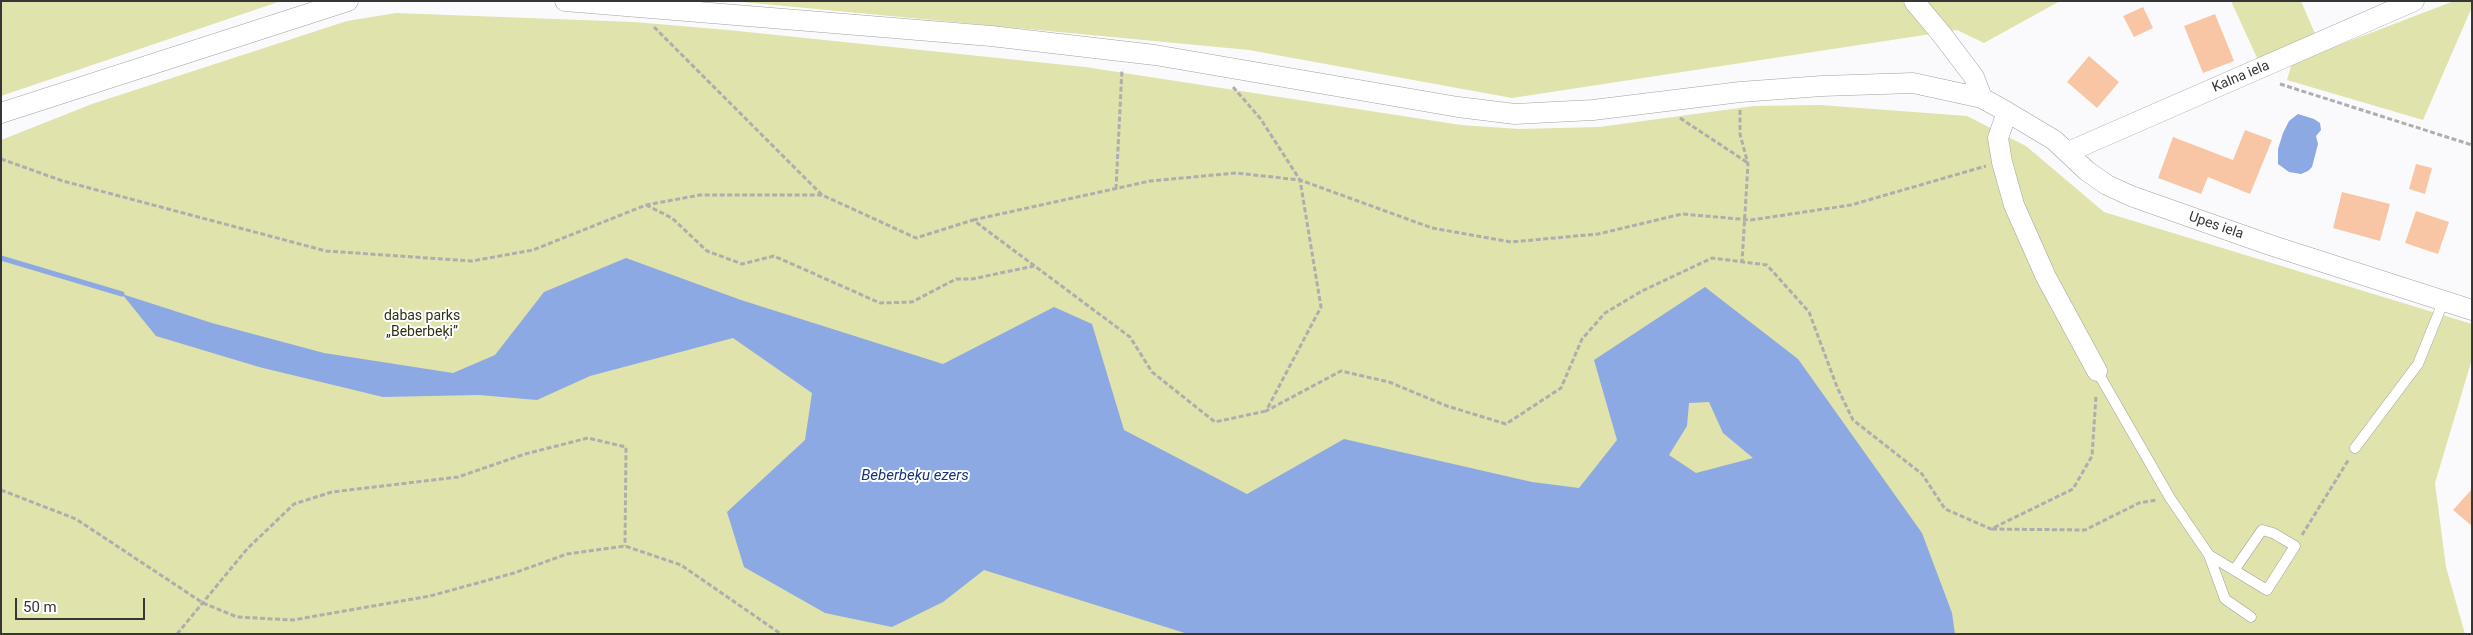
<!DOCTYPE html>
<meta charset="utf-8">
<style>
body{margin:0}
#map{position:relative;width:2473px;height:635px;overflow:hidden;background:#fafafc;font-family:Roboto,sans-serif}
canvas{display:block}
.frame{position:absolute;inset:0;border:2px solid #363636;pointer-events:none}
.scale{position:absolute;left:15px;top:598px;width:130px;height:22px;box-sizing:border-box;border:2px solid #363636;border-top:0;padding-left:6px;font-size:15px;line-height:18px;white-space:nowrap;color:#363636;-webkit-text-stroke:4px #fff;paint-order:stroke}
</style>
<div id="map">
<canvas width="2473" height="635"></canvas>
<div class="frame"></div>
<div class="scale">50 m</div>
</div>
<script>
const ctx = document.querySelector('canvas').getContext('2d');
ctx.lineJoin = 'round';
function paint(path, color) { ctx.fillStyle = color; ctx.fill(path, 'evenodd'); }
const toPath = rows => new Path2D(rows.map(r => 'M' + r).join(''));
function trace(path, color, width, dash) { ctx.strokeStyle = color; ctx.lineWidth = width; ctx.lineCap = dash ? 'butt' : 'round'; ctx.setLineDash(dash || []); ctx.stroke(path); }
function label(font, color, halo, rows, align = 'center') {
  ctx.font = font + ' Roboto,sans-serif'; ctx.lineWidth = 4; ctx.setLineDash([]); ctx.textBaseline = 'middle'; ctx.strokeStyle = halo; ctx.fillStyle = color; for (const [text, x, y, turn = 0] of rows) {
    ctx.save(); ctx.translate(x, y); ctx.rotate((+turn || 0) * Math.PI / 180); ctx.textAlign = isNaN(turn) ? turn : align; if (halo) ctx.strokeText(text, 0, 0); ctx.fillText(text, 0, 0); ctx.restore();
  }
}
const green = toPath([
 [1,1,281,1,1,96],
 [732,1,2060,1,1984,43,1957,30,1512,98,1249,50],
 [2231,1,2301,1,2316,36,2258,60],
 [2454,1,2472,1,2472,7,2423,120,2287,80,2292,63],
 [396,13,634,22,728,30,1085,67,1461,125,1519,129,1599,127,1754,106,1820,105,1967,116,2026,146,2104,212,2472,324,2472,359,2435,483,2446,567,2465,634,1,634,1,140,92,104,347,21]
]);
const water = toPath([
 [2298,114,2314,119,2320,123,2321,130,2316,136,2318,144,2312,167,2308,171,2301,174,2289,172,2278,164,2278,149,2283,133,2289,121],
 [626,258,741,300,943,364,1054,307,1092,324,1124,430,1247,494,1344,439,1532,482,1579,488,1617,440,1594,360,1705,287,1798,359,1922,533,1952,613,1955,634,1188,634,984,570,943,602,892,627,825,613,744,567,727,512,805,440,812,393,733,338,590,376,537,400,479,395,383,397,259,367,156,336,122,294,212,323,324,353,453,373,495,355,544,292],
 [1709,402,1723,433,1753,458,1696,473,1669,455,1687,426,1689,403]
]);
const stream = toPath([
 [1,258,122,294]
]);
const building = toPath([
 [2143,7,2153,28,2134,37,2123,16],
 [2215,14,2234,61,2203,73,2184,26],
 [2089,56,2119,82,2097,108,2067,82],
 [2245,130,2272,140,2250,194,2208,177,2201,194,2158,178,2173,137,2233,160],
 [2416,164,2432,168,2425,194,2409,189],
 [2342,192,2390,204,2380,241,2333,228],
 [2416,211,2449,222,2438,254,2405,243],
 [2472,489,2472,526,2453,510]
]);
const path = toPath([
 [654,27,822,195,916,238,973,220,1130,337,1152,372,1215,422,1266,411],
 [2280,84,2472,145],
 [1233,87,1260,118,1300,180,1321,307,1266,411,1341,371,1389,382,1447,406,1506,424,1561,388,1582,339,1605,313,1642,291,1712,258,1767,265,1809,312,1837,387,1853,420,1922,474,1945,509,1991,529,2073,489,2092,456,2096,396],
 [1740,110,1740,134,1748,164,1742,262],
 [1680,118,1748,163],
 [1,159,63,181,326,251,472,261,533,250,646,205,700,195,822,195],
 [1116,189,1122,69],
 [646,205,672,218,707,251,742,264,774,256,880,303,912,302,956,279,972,279,1034,266],
 [973,220,1150,181,1236,173,1300,180,1432,228,1511,242,1598,234,1682,214,1751,220,1851,205,1986,166],
 [1,490,76,519,203,603,237,617,293,620,430,596,514,573,567,554,625,546,681,565,781,634],
 [1992,529,2085,530,2139,503,2157,500],
 [2302,535,2349,459],
 [177,634,247,549,294,504,332,492,458,477,525,454,588,438,626,447,625,546]
]);
const service = toPath([
 [2097,371,2170,498,2209,555,2225,599,2251,617],
 [2355,448,2418,364,2444,300],
 [2209,555,2267,590,2295,546,2273,533,2262,530,2235,569]
]);
const minor = toPath([
 [565,1,991,36,1155,55,1458,107,1515,114,1593,110,1740,92,1822,86,1913,83,1982,98,2007,112,2054,140,2087,171,2107,185,2131,196,2270,245,2472,310],
 [1914,1,1943,36,1974,77,1982,98],
 [2007,112,1998,138,2002,162,2014,205,2046,277,2097,371],
 [1,113,348,1],
 [2068,152,2414,1]
]);
const streetNames = [
 ["Kalna iela",2241,77,-23],
 ["Upes iela",2216,226,19]
];
const parkNames = [
 ["dabas parks",422,316],
 ["„Beberbeķi”",422,332]
];
const waterNames = [
 ["Beberbeķu ezers",915,476]
];
paint(green, '#e0e3ab');
paint(water, '#8ca9e4');
trace(stream, '#8ca9e4', 5);
paint(building, '#f9c6a5');
trace(service, '#a1a1a2', 11);
trace(minor, '#a1a1a2', 21);
trace(path, '#aeaeaf', 3, [5, 2.5]);
trace(service, '#fff', 10);
trace(minor, '#fff', 20);
label('14px', '#363636', '#fff', streetNames);
label('14px', '#303111', '#fff', parkNames);
label('italic 15px', '#173478', '#fff', waterNames);
</script>
